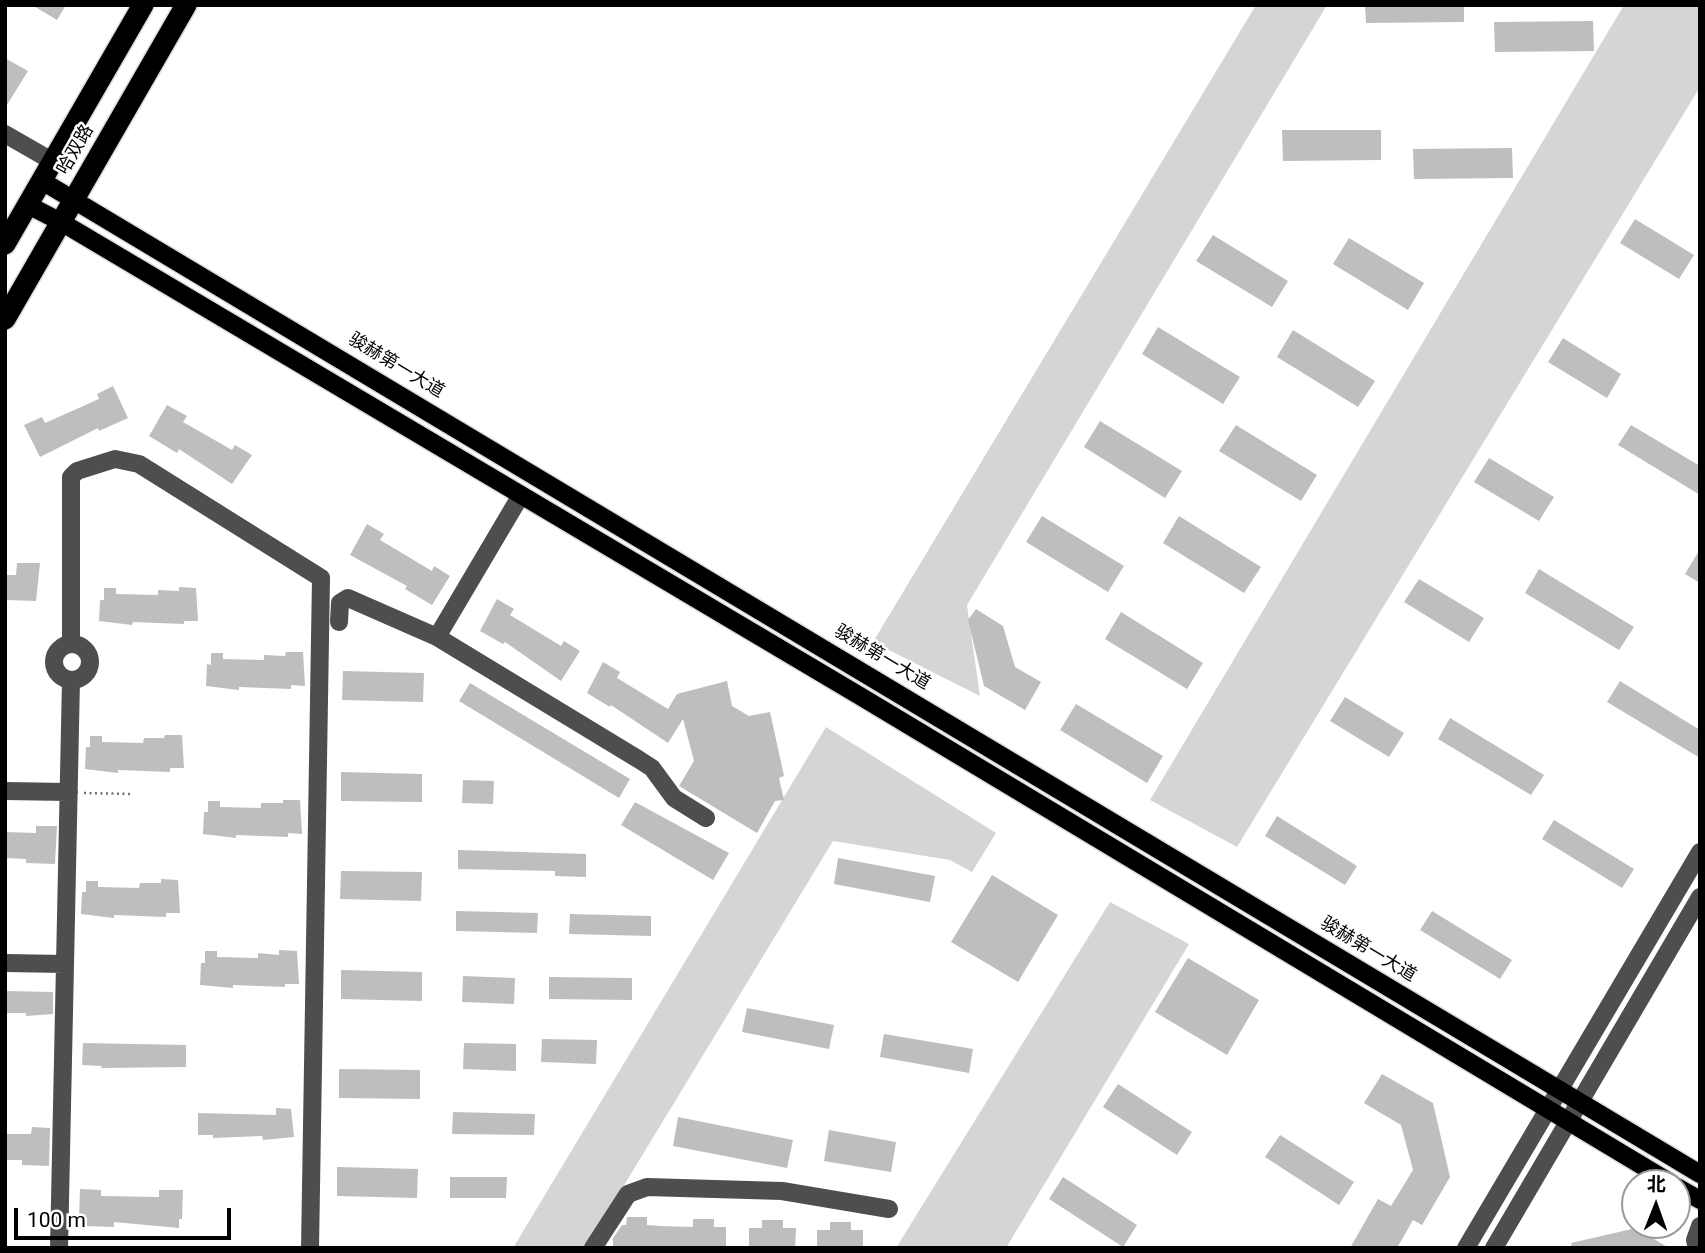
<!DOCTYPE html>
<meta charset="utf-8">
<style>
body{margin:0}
#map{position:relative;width:1705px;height:1253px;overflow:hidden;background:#fff;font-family:Roboto,"Noto Sans SC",sans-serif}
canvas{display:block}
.frame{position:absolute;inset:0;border:7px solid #000;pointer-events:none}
.north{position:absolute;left:1621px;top:1169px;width:70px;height:70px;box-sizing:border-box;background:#fff;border:2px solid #999;border-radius:50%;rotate:1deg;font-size:19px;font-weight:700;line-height:28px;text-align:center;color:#000}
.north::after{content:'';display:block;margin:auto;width:24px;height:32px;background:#000;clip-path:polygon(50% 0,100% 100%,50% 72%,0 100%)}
.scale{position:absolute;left:14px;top:1208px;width:217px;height:32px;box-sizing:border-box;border:4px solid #000;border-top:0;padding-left:9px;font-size:21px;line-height:24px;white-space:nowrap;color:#000;-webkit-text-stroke:5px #fff;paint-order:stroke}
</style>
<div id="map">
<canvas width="1705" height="1253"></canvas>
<div class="frame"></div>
<div class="north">北</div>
<div class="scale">100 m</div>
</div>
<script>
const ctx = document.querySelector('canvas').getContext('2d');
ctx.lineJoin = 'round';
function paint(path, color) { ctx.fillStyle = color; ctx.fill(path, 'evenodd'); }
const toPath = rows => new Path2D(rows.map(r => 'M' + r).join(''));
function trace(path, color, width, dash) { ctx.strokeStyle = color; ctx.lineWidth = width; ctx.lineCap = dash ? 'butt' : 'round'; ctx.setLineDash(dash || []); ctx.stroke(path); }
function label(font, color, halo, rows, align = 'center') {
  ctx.font = font + ' Roboto,"Noto Sans SC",sans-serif'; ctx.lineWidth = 5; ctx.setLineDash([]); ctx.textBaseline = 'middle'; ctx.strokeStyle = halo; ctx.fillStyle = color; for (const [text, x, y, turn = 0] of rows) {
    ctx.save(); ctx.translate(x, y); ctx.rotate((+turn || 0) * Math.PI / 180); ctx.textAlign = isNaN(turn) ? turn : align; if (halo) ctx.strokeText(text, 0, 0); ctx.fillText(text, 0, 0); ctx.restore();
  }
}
const green = toPath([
 [1256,5,1327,5,967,605,980,696,873,642],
 [1624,5,1700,5,1700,87,1237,847,1150,800],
 [826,727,996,833,972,872,950,860,833,841,586,1248,513,1248],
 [1110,902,1189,944,1006,1248,896,1248]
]);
const building = toPath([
 [32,5,66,5,57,20],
 [1365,5,1464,5,1464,22,1366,23],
 [1593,21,1594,51,1495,52,1494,22],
 [5,58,28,71,5,108],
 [1282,130,1381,130,1381,160,1283,161],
 [1512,148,1513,178,1414,179,1413,149],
 [1635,219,1694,255,1679,279,1620,243],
 [1213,235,1288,281,1272,307,1196,261],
 [1349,238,1424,283,1408,310,1333,264],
 [1158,327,1240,377,1223,404,1142,354],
 [1293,330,1375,381,1358,407,1277,357],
 [1563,338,1621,374,1607,398,1548,362],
 [113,386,128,418,99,431,98,428,40,457,24,425,42,417,45,423,99,399,97,394],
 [167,405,187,416,183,422,232,450,235,445,252,455,232,484,179,449,177,453,149,436],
 [1100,421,1182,471,1165,498,1084,447],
 [1236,425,1317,475,1301,501,1219,451],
 [1631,425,1700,466,1700,495,1618,445],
 [1489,458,1554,497,1539,521,1474,482],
 [1042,516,1124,566,1108,592,1026,542],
 [1179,516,1261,567,1244,593,1163,543],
 [367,524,384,534,380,540,432,571,434,566,450,576,432,605,405,589,407,586,350,555],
 [1700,549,1700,583,1685,574],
 [17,563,40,563,36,601,7,600,5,575,16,575],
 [1539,569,1634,627,1619,650,1525,593],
 [1419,579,1484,618,1469,642,1404,602],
 [179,587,196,588,198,621,184,621,184,624,133,622,132,625,99,621,100,600,104,600,104,588,116,588,116,594,158,595,158,590,179,591],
 [497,599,514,609,510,615,561,646,564,641,580,651,561,681,505,642,503,644,480,631],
 [976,609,1003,626,1015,667,1041,682,1025,710,984,686,968,620],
 [1121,612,1203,663,1187,689,1105,639],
 [286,652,303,652,305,686,291,685,291,689,239,687,239,690,206,686,207,664,211,665,211,653,223,653,223,659,264,660,264,655,285,656],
 [603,662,620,672,617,678,668,709,677,694,727,681,732,706,749,716,770,712,784,776,779,778,784,800,775,801,757,833,679,786,694,761,683,719,668,743,611,705,610,707,587,693],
 [343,671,424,673,423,702,342,700],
 [1620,681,1700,730,1700,758,1607,702],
 [470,683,630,779,619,798,459,701],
 [1345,697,1404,733,1389,757,1330,721],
 [1076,704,1163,756,1147,783,1060,730],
 [1450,718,1544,775,1531,795,1438,739],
 [165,735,182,735,184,768,170,768,170,772,118,770,118,773,85,769,86,747,90,747,90,736,102,736,102,742,143,743,144,738,164,738],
 [341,772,422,774,422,802,341,801],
 [463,780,494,781,493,804,462,803],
 [283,800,300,800,302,834,288,833,288,837,236,835,236,838,203,834,204,812,208,812,208,801,220,801,220,807,261,808,261,803,283,803],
 [635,802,729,853,713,880,621,825],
 [1277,816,1357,866,1345,885,1265,836],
 [1554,820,1634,869,1622,888,1542,839],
 [36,826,57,826,55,864,26,863,26,859,5,858,5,832,36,833],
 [458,850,586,854,586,877,555,876,555,871,458,869],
 [838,858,935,876,930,902,834,884],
 [341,871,422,872,421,901,340,899],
 [992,875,1058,915,1018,982,951,942],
 [161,879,178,880,180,913,166,913,166,917,114,915,114,918,81,914,82,892,86,892,86,881,98,881,98,887,139,888,140,883,161,883],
 [456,911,538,913,537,933,456,931],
 [1432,911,1512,960,1500,979,1420,930],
 [570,914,651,916,651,936,569,934],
 [279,950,297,951,299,984,285,984,285,987,233,985,233,988,200,985,201,963,205,963,205,951,217,951,217,957,258,958,258,953,279,955],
 [1188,958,1259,1000,1227,1055,1155,1012],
 [341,970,422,972,422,1001,341,999],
 [463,976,515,978,514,1004,462,1002],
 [549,977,632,978,632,1000,549,999],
 [5,991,53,992,53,1014,26,1016,26,1013,5,1013],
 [747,1008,834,1025,829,1049,742,1032],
 [884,1034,973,1049,969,1073,880,1057],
 [542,1039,597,1040,596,1064,541,1062],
 [83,1043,186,1045,186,1067,101,1068,102,1066,82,1065],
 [464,1043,516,1044,516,1071,463,1069],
 [339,1069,420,1070,420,1099,339,1098],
 [1382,1074,1433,1103,1450,1177,1422,1225,1413,1220,1397,1248,1350,1248,1378,1199,1391,1206,1413,1170,1401,1125,1364,1103],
 [1118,1084,1192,1132,1177,1155,1103,1107],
 [276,1108,291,1109,294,1137,263,1140,262,1136,213,1138,213,1135,198,1135,198,1113,276,1115],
 [453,1112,535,1114,534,1135,452,1134],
 [678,1117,793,1140,787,1168,673,1146],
 [32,1127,50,1128,49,1166,22,1165,22,1160,5,1160,5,1134,31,1134],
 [829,1130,896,1142,891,1172,824,1161],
 [1280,1135,1354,1182,1339,1205,1265,1157],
 [337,1167,418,1169,417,1198,337,1196],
 [450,1177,507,1177,506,1198,450,1198],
 [1063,1177,1137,1225,1123,1247,1049,1199],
 [80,1189,101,1190,101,1196,159,1197,159,1190,183,1190,182,1219,179,1219,179,1228,114,1222,114,1227,84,1226,84,1218,79,1218],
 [627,1217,647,1217,647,1225,660,1226,693,1227,693,1219,714,1219,714,1227,726,1227,726,1248,613,1246,613,1238,622,1225,626,1225],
 [762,1220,783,1220,783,1228,796,1228,795,1248,749,1248,749,1228,762,1228],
 [830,1222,851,1222,851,1230,863,1230,863,1248,817,1248,817,1230,830,1230],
 [1636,1228,1669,1248,1572,1248,1571,1243]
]);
const path = toPath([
 [84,793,133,794]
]);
const minor = toPath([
 [5,134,52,161],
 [339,622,340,603,348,598,437,637,521,495],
 [437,637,638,759,652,768,674,798,706,818],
 [71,644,71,477,77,471,115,459,139,464,321,578,310,1248],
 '54 662a18 18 0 1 1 36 0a18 18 0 1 1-36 0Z',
 [5,791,69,792],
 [5,963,65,964],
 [59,1248,71,680],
 [593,1248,628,1194,647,1187,782,1191,889,1209],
 [1466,1248,1700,852],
 [1494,1248,1700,897],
 [1697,1248,1695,1240,1700,1226]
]);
const major = toPath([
 [42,181,1700,1174],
 [28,205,61,222,860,696,1671,1183],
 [1677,1187,1700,1200]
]);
const highway = toPath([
 [5,244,143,5],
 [5,319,186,5]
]);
const streetNames = [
 ["哈双路",76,150,-60],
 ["骏赫第一大道",396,366,31],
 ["骏赫第一大道",882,658,31],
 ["骏赫第一大道",1368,950,31]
];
paint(green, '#d5d5d5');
paint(building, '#bebebe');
trace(major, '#dbdbdb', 21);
trace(highway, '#dbdbdb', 24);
trace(path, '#707070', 2.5, [2, 3.5]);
trace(minor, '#4e4e4e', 18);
trace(major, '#000', 18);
trace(highway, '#000', 21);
label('18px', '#000', '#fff', streetNames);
</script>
